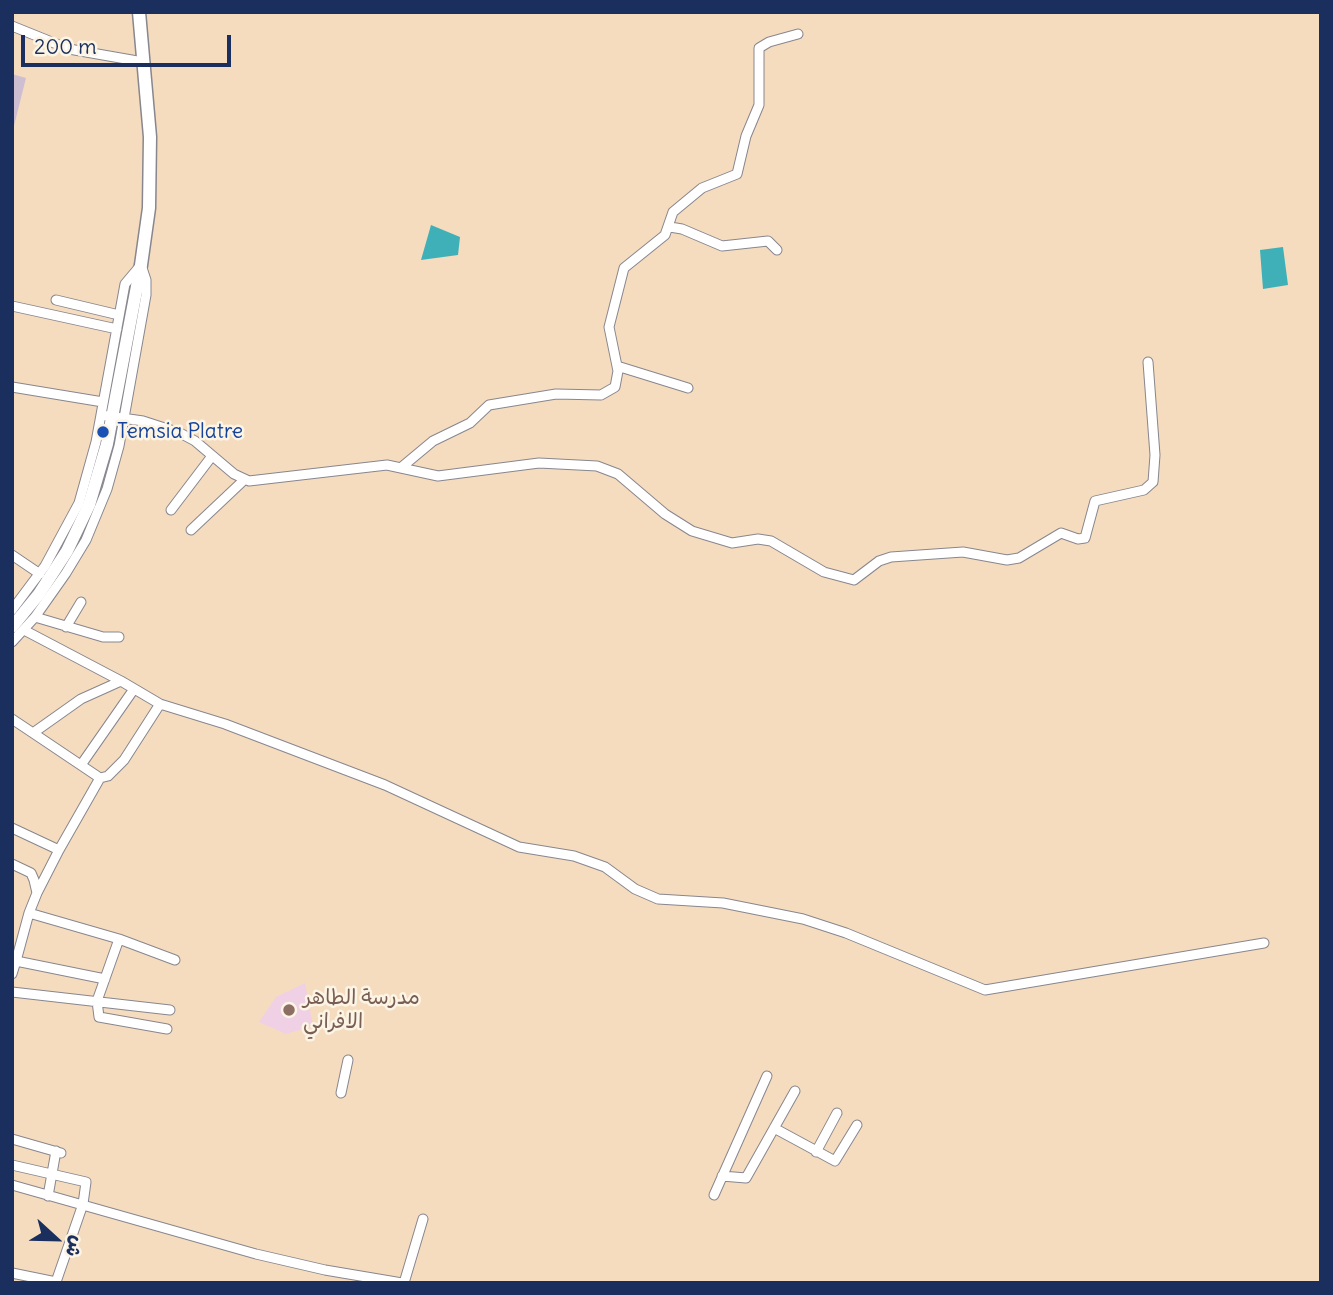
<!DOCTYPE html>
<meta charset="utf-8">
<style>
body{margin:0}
#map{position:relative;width:1333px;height:1295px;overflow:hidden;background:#f5dcbf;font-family:Delius,"Playpen Sans Arabic",sans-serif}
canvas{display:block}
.frame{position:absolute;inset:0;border:14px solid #1b2f5e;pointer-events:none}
.north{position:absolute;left:21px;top:1204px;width:70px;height:70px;-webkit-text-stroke:5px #fcf5e5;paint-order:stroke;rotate:112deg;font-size:19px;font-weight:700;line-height:28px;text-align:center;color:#1b2f5e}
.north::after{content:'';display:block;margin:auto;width:24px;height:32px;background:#1b2f5e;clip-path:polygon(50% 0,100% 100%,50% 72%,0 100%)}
.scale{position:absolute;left:21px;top:35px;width:210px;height:32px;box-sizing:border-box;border:4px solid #1b2f5e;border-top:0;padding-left:9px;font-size:21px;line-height:24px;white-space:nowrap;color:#1b2f5e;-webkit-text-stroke:5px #fcf5e5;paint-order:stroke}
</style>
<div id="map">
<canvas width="1333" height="1295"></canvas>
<div class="frame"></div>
<div class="north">ش</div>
<div class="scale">200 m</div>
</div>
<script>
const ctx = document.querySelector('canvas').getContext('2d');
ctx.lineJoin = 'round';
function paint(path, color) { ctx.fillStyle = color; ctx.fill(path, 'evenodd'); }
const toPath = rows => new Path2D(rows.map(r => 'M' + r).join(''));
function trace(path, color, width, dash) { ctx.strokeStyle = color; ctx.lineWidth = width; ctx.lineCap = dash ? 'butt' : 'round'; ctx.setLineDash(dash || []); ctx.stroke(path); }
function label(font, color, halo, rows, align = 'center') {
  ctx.font = font + ' Delius,"Playpen Sans Arabic",sans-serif'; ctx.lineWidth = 5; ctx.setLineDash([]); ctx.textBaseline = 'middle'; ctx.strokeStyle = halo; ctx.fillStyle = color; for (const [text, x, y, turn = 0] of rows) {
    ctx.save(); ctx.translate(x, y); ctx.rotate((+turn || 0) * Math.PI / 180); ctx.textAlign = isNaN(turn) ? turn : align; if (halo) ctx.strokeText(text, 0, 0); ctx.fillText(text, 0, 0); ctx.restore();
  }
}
const built = toPath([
 [305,983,313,1026,286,1034,259,1022,276,997]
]);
const industrial = toPath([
 [12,74,26,78,12,134]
]);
const water = toPath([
 [431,225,460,237,458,255,421,260],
 [1283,247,1288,285,1263,289,1260,250]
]);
const street = toPath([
 [12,26,69,49,143,62],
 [670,227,682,229,722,246,768,241,777,250],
 [56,300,119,315],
 [12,306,117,329],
 [617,366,688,388],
 [12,387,103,402],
 [101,415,143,421,180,433,195,441,234,474,249,481,387,465,438,476,539,463,597,466,618,474,665,514,692,531,732,543,758,539,771,541,824,572,854,580,879,561,891,557,963,552,1007,560,1019,558,1061,533,1078,539,1085,538,1095,501,1144,490,1153,482,1155,455,1148,362],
 [403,466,433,441,470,423,489,405,556,394,601,395,615,387,618,371,609,327,624,268,665,235,673,212,702,188,737,174,746,136,759,105,759,48,769,42,798,34],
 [171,510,212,456],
 [191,530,244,480],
 [12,555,40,574],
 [12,610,45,566,79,503,96,442,125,284,141,265,146,280,146,295,119,446,107,489,86,540,66,573,35,617,12,642],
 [35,617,103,637,119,637],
 [66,627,81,602],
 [24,630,121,681],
 [12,719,33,733,81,699,121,681,160,704,225,724,385,785,519,847,574,856,605,867,635,889,658,899,723,903,803,919,846,933,985,990,1264,943],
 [33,733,100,778],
 [81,765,134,689],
 [12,828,59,850,100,778,108,776,124,760,160,704],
 [12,864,31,873,34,880,37,893,29,913,119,939],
 [37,893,59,850],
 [16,961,29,913],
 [12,974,16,961,105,979],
 [12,992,170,1010],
 [167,1029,99,1017,97,1001,119,939,175,960],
 [341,1093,348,1060],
 [774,1128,835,1161,857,1125],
 [12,1139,61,1153],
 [816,1152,837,1113],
 [12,1165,86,1182,83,1204,56,1282,12,1273],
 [722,1176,746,1178,795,1091],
 [12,1185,256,1254,325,1270,402,1283],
 [714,1195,767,1076],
 [48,1196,56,1151],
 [404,1283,423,1219]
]);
const secondary = toPath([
 [12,627,39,594,67,551,89,505,107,444,141,265,149,208,150,137,139,12]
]);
const markers = [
 [103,432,7,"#1a4fb4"],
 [289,1010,7,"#8d6e63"]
];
const transitNames = [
 ["Temsia Platre",117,432]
];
const educationNames = [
 ["مدرسة الطاهر",303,998],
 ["الافراني",303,1022]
];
paint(built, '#f0d0e4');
paint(industrial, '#cebed1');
paint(water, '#3fb0b7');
trace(street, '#88868e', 11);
trace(secondary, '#88868e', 15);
trace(street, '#fff', 9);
trace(secondary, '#fff', 12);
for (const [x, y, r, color] of markers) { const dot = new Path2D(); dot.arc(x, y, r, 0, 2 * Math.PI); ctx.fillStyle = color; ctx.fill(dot); trace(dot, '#fcf5e5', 2.5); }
label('21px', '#164399', '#fcf5e5', transitNames, 'left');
label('21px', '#785e54', '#fcf5e5', educationNames, 'left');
</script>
